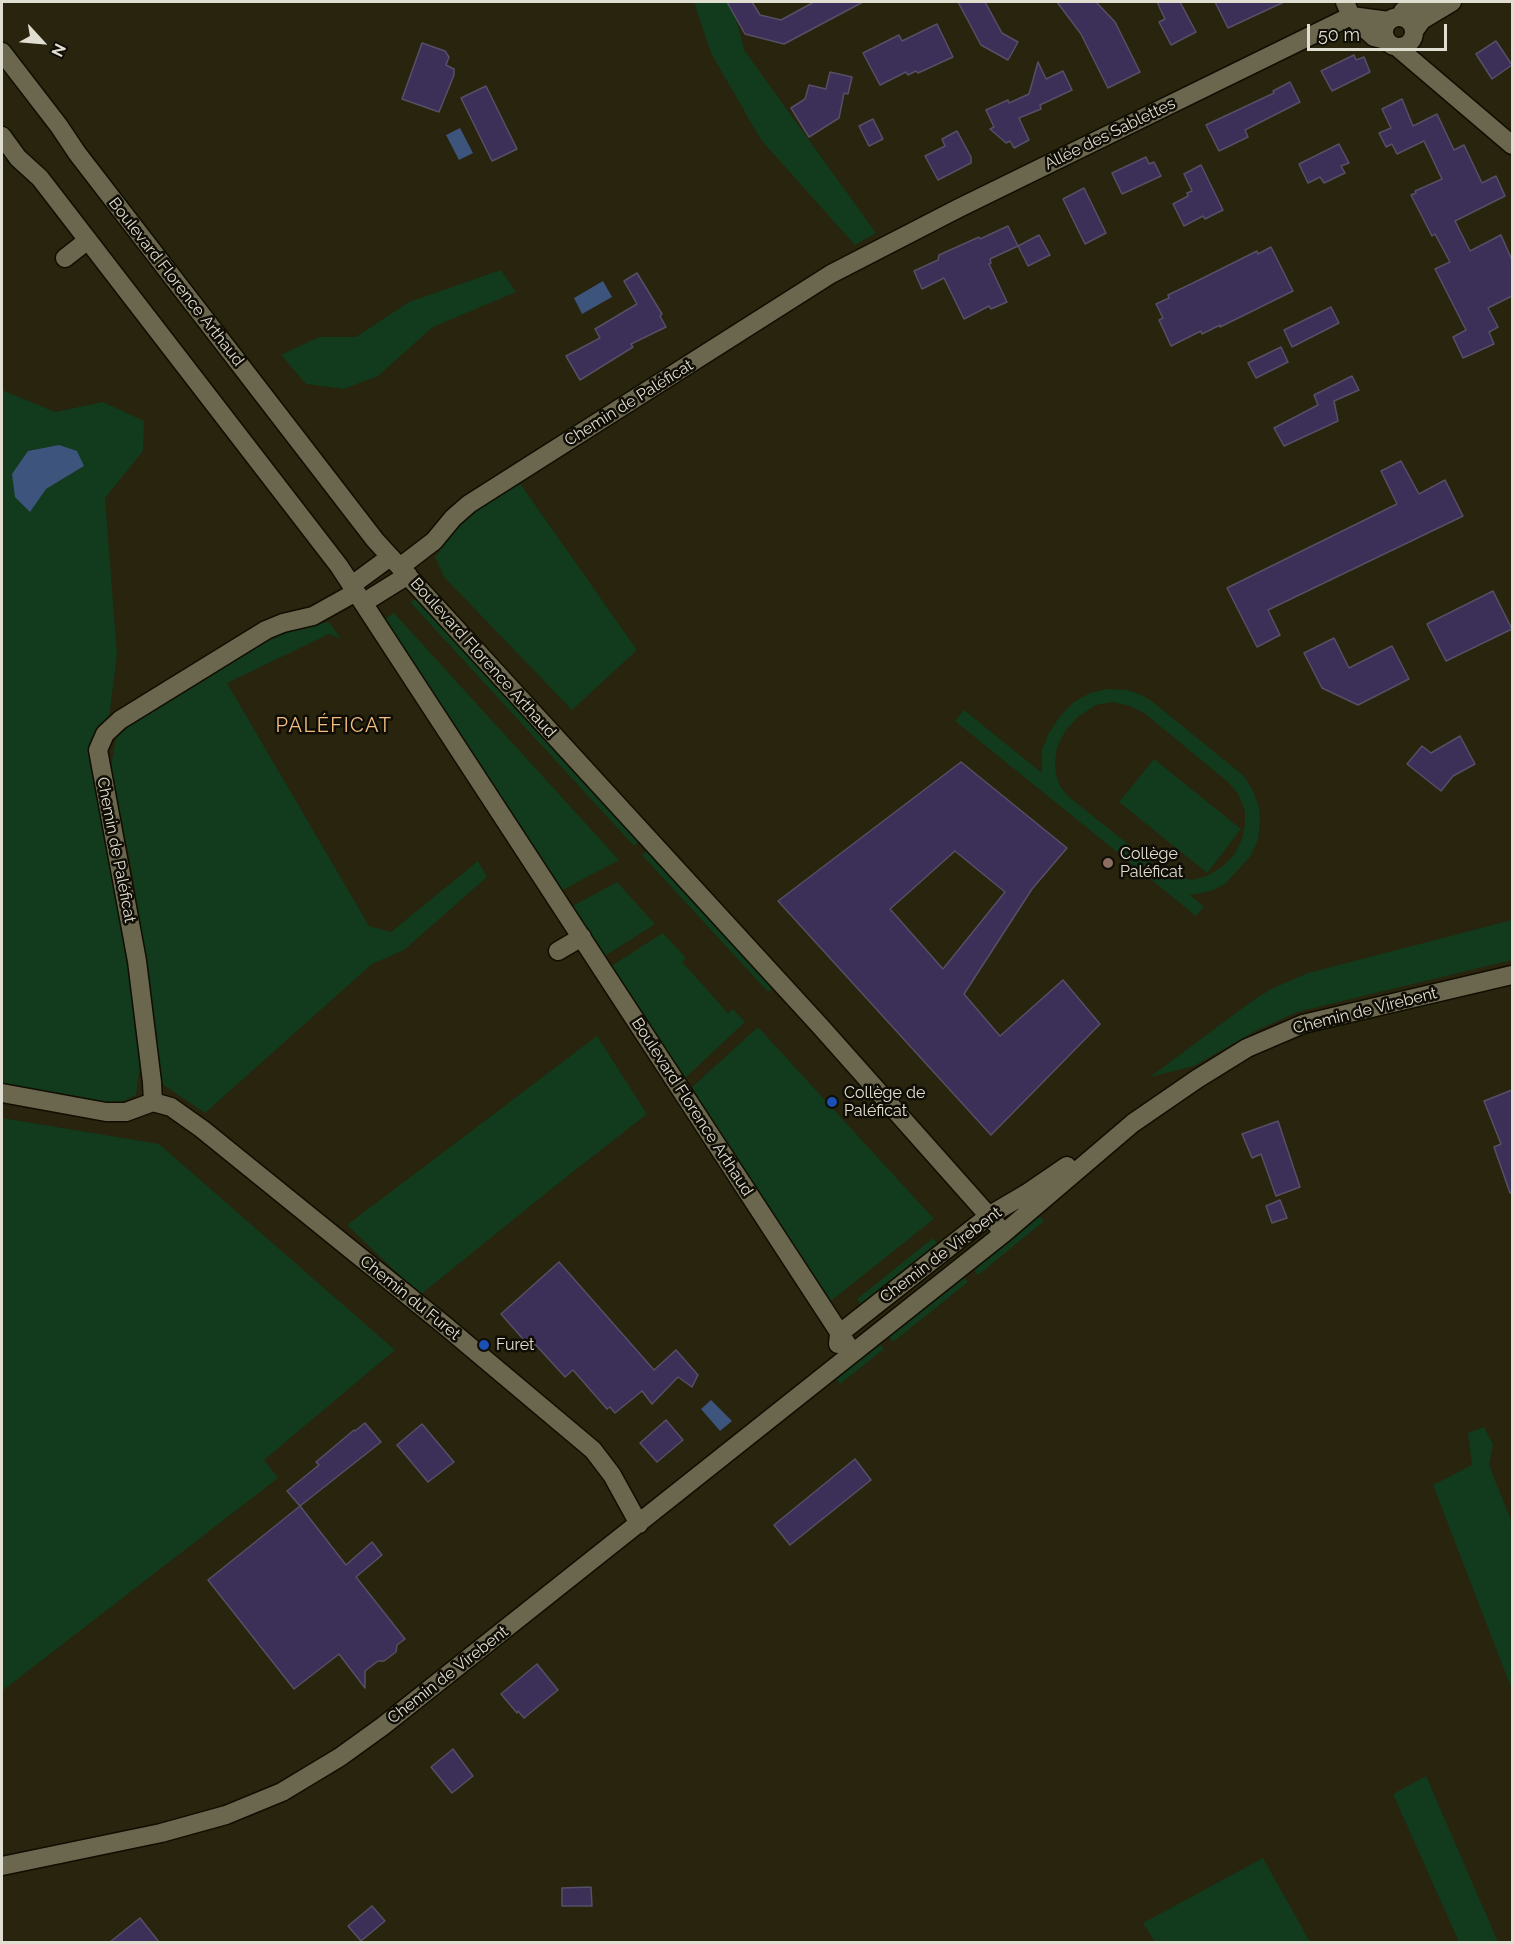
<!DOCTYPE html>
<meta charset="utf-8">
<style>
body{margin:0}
#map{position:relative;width:1514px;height:1944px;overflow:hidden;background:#28240e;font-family:Raleway,sans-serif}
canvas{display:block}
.frame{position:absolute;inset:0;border:3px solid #e0ded0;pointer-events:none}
.north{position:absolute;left:12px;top:12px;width:60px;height:60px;-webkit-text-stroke:4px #0f0d05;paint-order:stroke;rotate:116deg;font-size:16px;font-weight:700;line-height:24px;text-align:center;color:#e0ded0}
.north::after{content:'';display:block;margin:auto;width:21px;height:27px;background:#e0ded0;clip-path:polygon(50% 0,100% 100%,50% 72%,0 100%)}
.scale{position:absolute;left:1307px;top:24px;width:140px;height:27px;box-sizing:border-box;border:3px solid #e0ded0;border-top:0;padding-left:8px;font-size:18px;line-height:21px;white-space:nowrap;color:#e0ded0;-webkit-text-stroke:4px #0f0d05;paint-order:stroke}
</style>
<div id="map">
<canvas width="1514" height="1944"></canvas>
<div class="frame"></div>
<div class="north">N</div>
<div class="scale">50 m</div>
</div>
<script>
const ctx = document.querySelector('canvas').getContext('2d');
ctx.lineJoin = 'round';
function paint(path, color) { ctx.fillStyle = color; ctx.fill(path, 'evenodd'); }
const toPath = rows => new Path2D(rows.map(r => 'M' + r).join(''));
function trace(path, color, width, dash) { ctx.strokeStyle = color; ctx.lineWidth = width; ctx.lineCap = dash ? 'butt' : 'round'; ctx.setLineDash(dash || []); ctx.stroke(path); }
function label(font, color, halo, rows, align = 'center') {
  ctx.font = font + ' Raleway,sans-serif'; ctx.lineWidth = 5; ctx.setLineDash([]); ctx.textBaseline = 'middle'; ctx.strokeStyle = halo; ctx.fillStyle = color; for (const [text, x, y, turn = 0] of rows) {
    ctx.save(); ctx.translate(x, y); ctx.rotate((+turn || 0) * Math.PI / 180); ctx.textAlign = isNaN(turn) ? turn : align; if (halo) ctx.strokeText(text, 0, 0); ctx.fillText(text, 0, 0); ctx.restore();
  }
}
const green = toPath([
 [694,2,732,2,744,50,876,233,855,245,761,140,711,53],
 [501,270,516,292,433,327,378,376,344,389,306,384,281,355,319,337,356,337,409,302],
 [2,390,55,412,103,402,144,421,143,451,105,498,117,654,109,719,91,747,132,958,141,1056,136,1095,116,1104,2,1084],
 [59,445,84,466,46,489,30,511],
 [519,482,637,650,572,710,444,577,435,557,469,512],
 [420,597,642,840,634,846,410,602],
 [394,613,619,860,559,892,383,620],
 [329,622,341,639,329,634,227,683,369,926,391,932,478,861,487,877,404,950,372,964,205,1113,162,1084,133,877,111,767,117,731,285,630],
 [1107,689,1127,690,1142,695,1154,703,1244,776,1253,791,1259,807,1260,821,1258,840,1250,857,1225,884,1211,891,1190,895,1204,907,1196,916,955,721,964,710,1042,773,1042,750,1049,733,1060,716,1074,702,1090,693],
 [1113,702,1130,706,1144,713,1228,782,1238,794,1245,811,1245,825,1242,839,1234,855,1222,867,1207,876,1192,880,1167,875,1069,797,1060,786,1056,775,1055,761,1057,747,1066,730,1079,716,1096,705],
 [1154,759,1241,829,1207,873,1119,802],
 [650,848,775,985,768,992,642,855],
 [617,882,655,924,602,958,569,908],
 [1512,920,1512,960,1297,1012,1257,1030,1194,1066,1150,1077,1248,1004,1271,989,1308,973],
 [663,933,686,958,682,962,728,1013,733,1009,745,1022,682,1081,608,968],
 [758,1027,934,1219,827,1304,688,1091],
 [597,1036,647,1114,560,1182,420,1295,347,1225],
 [2,1118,159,1144,395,1350,264,1460,278,1478,2,1691],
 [1039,1215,1044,1221,978,1275,973,1268],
 [933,1238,939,1245,862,1305,857,1299],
 [963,1275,968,1282,893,1342,888,1335],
 [879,1343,884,1349,840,1384,835,1377],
 [1484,1427,1493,1444,1489,1465,1512,1523,1512,1690,1433,1485,1472,1465,1468,1433],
 [1426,1776,1498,1942,1459,1942,1393,1794],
 [1263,1858,1310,1942,1155,1942,1143,1923]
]);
const water = toPath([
 [460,128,473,153,459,160,446,135],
 [603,281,612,297,582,314,574,298],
 [59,445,77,451,84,466,46,489,30,512,15,497,12,474,28,451],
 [711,1400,732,1421,720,1431,701,1409]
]);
const building = toPath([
 [727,2,752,2,760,15,781,20,814,2,863,2,784,44,745,34,727,2],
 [958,2,985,2,1002,33,1018,42,1008,60,981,45,958,2],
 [1057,2,1096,2,1115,22,1140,72,1108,88,1081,34,1057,2],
 [1157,2,1180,2,1196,32,1171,45,1159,22,1165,19,1157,2],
 [1215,2,1284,2,1228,28,1215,2],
 [937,24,953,57,918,73,916,71,908,75,906,72,880,85,863,53,899,35,902,41,937,24],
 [1496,41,1512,65,1492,79,1476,54,1496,41],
 [422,43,445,51,449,57,446,65,454,69,454,75,439,112,402,99,422,43],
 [1354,55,1356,60,1364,57,1370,72,1332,91,1321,71,1354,55],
 [1038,62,1046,79,1063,71,1072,90,1040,105,1041,109,1019,118,1029,140,1014,148,1010,141,1006,143,990,129,994,127,986,110,1008,100,1009,103,1029,94,1038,62],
 [830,72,852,77,848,94,844,93,839,118,809,137,791,108,805,99,809,85,826,89,830,72],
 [1290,82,1300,102,1245,130,1248,137,1219,151,1206,125,1274,93,1273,91,1290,82],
 [486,86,517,149,492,161,461,98,486,86],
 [1402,99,1413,126,1437,114,1454,150,1464,145,1482,183,1496,176,1505,196,1455,221,1470,251,1501,235,1512,260,1512,296,1488,308,1498,327,1489,332,1494,344,1463,358,1453,337,1466,330,1435,269,1450,262,1435,234,1432,236,1411,195,1416,193,1415,191,1442,179,1424,141,1397,154,1392,144,1386,147,1379,133,1391,128,1382,109,1402,99],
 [873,119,883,139,869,146,859,126,873,119],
 [957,131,971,157,971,163,938,180,925,156,945,146,942,139,957,131],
 [1339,144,1349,163,1341,166,1345,173,1324,183,1320,177,1308,183,1299,164,1339,144],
 [1146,157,1149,164,1154,162,1161,176,1122,194,1112,173,1146,157],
 [1201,165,1223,210,1205,219,1203,216,1184,226,1173,204,1188,196,1187,193,1192,191,1184,174,1201,165],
 [1084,188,1106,233,1085,244,1063,199,1084,188],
 [1008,226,1018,246,1039,235,1050,255,1028,266,1018,246,990,259,991,263,989,264,1007,302,991,309,989,306,964,319,944,278,922,289,914,271,938,260,939,255,979,237,980,239,1008,226],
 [1271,247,1293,291,1220,327,1220,325,1202,334,1201,331,1171,346,1159,320,1163,318,1156,304,1169,298,1168,295,1193,283,1257,251,1258,254,1271,247],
 [637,273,662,314,660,316,666,327,631,344,633,347,580,380,566,356,600,338,595,329,637,304,624,281,637,273],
 [1331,307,1339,323,1292,347,1284,330,1331,307],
 [1281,347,1288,362,1256,378,1248,363,1281,347],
 [1352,376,1359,390,1334,401,1338,421,1284,446,1274,428,1318,405,1314,395,1352,376],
 [1401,461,1419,494,1445,480,1463,516,1268,610,1280,635,1257,647,1227,588,1397,504,1381,471,1401,461],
 [1493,591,1512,629,1446,661,1427,624,1493,591],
 [1334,638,1349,668,1392,646,1409,679,1358,705,1322,688,1304,653,1334,638],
 [1460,736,1475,764,1453,776,1441,791,1407,764,1422,746,1431,753,1460,736],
 [961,762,1067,848,1032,889,964,994,1000,1036,1063,980,1100,1024,991,1135,778,901,961,762],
 [955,851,1005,892,943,969,890,909,955,851],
 [1512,1090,1512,1192,1510,1193,1494,1147,1501,1144,1484,1101,1512,1090],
 [1278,1121,1300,1187,1276,1196,1261,1154,1252,1158,1242,1134,1278,1121],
 [1280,1200,1287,1218,1272,1223,1266,1206,1280,1200],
 [559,1262,654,1370,676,1350,698,1375,692,1387,678,1377,652,1404,642,1391,615,1413,610,1407,607,1409,573,1370,565,1377,535,1344,531,1348,501,1314,559,1262],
 [666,1420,683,1440,657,1462,640,1443,666,1420],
 [365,1423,381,1442,300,1506,346,1565,372,1542,382,1555,356,1577,405,1639,397,1645,396,1652,384,1661,378,1661,365,1671,365,1688,339,1654,294,1689,208,1580,300,1506,287,1491,319,1465,316,1462,354,1430,355,1431,365,1423],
 [422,1424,454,1462,428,1482,397,1445,422,1424],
 [855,1459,871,1480,790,1545,774,1525,855,1459],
 [537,1664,558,1690,524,1718,518,1711,517,1713,501,1694,537,1664],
 [453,1749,473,1776,452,1793,431,1767,453,1749],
 [591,1887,592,1906,562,1906,562,1888,591,1887],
 [372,1906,385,1921,361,1941,348,1926,372,1906],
 [140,1918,159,1942,110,1942,140,1918]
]);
const minor = toPath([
 [1345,2,1351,16,1374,37,1386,40],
 [1401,17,1403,11,1427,2],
 '1384 32a15 15 0 1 1 30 0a15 15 0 1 1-30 0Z',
 [1414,31,1422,20,1452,2],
 [1397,47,1512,145],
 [2,52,59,126,77,153,375,540,821,1027,1004,1233],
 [2,136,18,158,40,178,339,566,852,1352],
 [65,258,88,240],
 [400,567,434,541,453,518,469,504,831,274,959,208,1351,16,1389,21],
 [352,585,390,557],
 [363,603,408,575],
 [558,951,582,937],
 [2,1093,106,1112,126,1112,153,1102],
 [153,1102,152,1082,137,961,98,750,105,734,120,720,266,630,283,623,313,616,356,592],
 [153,1102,171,1107,202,1129,443,1324,593,1450,612,1475,639,1524],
 [838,1344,839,1334,948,1248,990,1215,1029,1192,1067,1166],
 [2,1866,161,1833,226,1815,282,1792,340,1757,383,1726,1004,1233,1133,1123,1197,1079,1247,1048,1303,1024,1512,975]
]);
const markers = [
 [1108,863,6,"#8d6e63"],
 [832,1102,6,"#1a4fb4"],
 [484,1345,6,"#1a4fb4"]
];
const streetNames = [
 ["Allée des Sablettes",1110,134,-26],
 ["Boulevard Florence Arthaud",176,282,52],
 ["Chemin de Paléficat",629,403,-32],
 ["Boulevard Florence Arthaud",483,658,48],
 ["Chemin de Paléficat",116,850,79],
 ["Chemin de Virebent",1365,1011,-14],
 ["Boulevard Florence Arthaud",692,1107,57],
 ["Chemin de Virebent",941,1255,-37],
 ["Chemin du Furet",410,1298,39],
 ["Chemin de Virebent",448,1675,-38]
];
const poiNames = [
 ["Collège",1120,854],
 ["Paléficat",1120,872],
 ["Collège de",844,1093],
 ["Paléficat",844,1111],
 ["Furet",496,1345]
];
const quarterNames = [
 ["PALÉFICAT",334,726]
];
paint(green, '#123a1c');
paint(water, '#3d557d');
paint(building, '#3c2f58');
trace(building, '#565066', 1.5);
trace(minor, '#110d00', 21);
trace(minor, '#6b674e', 18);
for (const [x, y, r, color] of markers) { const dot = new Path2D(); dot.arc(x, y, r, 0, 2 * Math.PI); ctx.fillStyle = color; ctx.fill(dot); trace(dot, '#0f0d05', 2); }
label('16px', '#e0ded0', '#0f0d05', streetNames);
label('16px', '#e0ded0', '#0f0d05', poiNames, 'left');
ctx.letterSpacing = '1.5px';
label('20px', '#f3be80', '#0f0d05', quarterNames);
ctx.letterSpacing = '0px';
</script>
